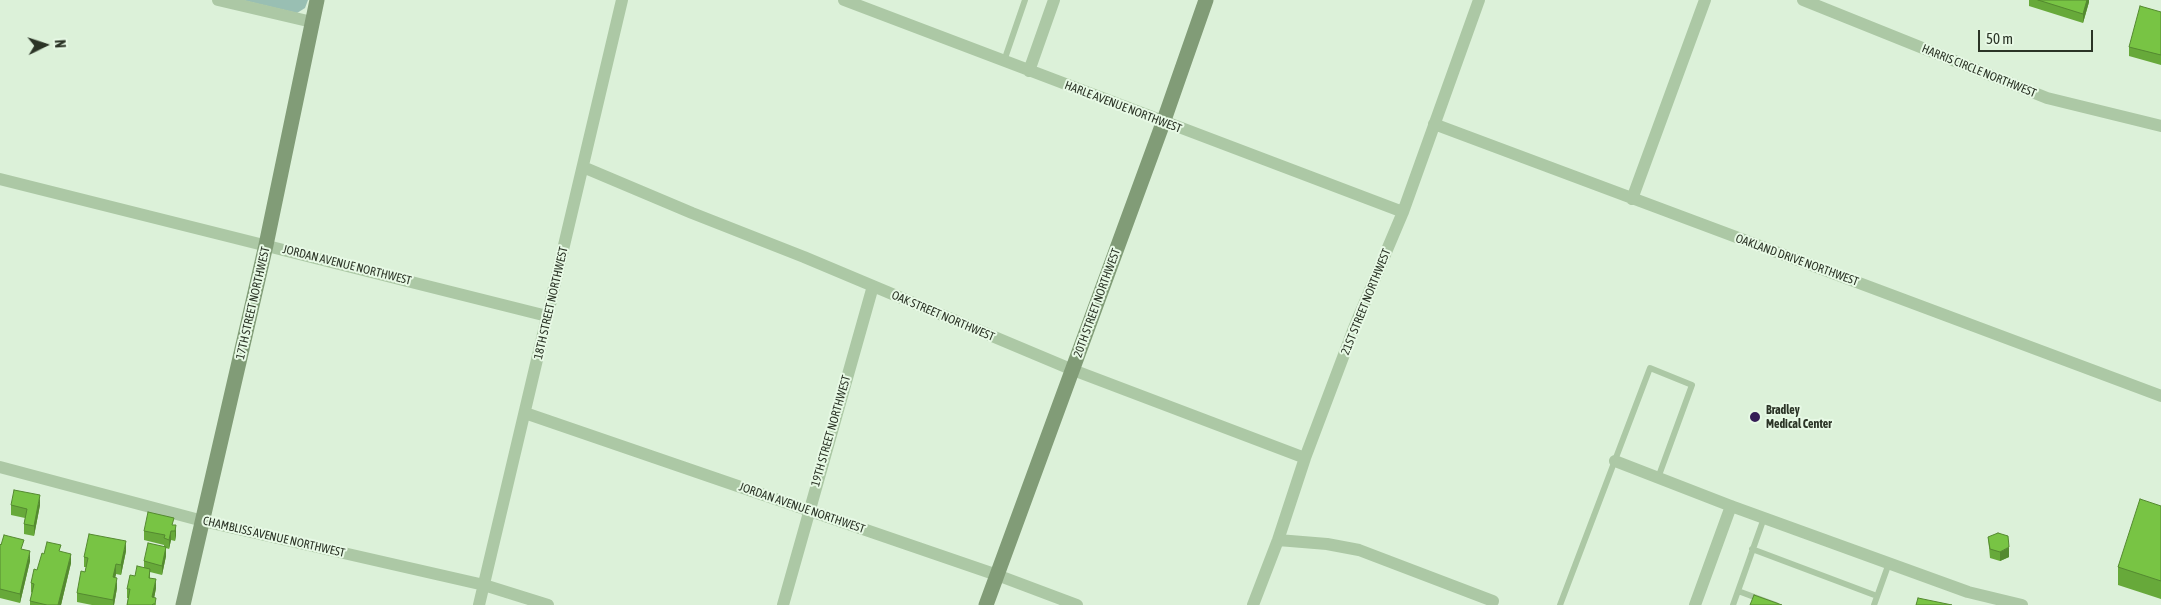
<!DOCTYPE html>
<style>
body{margin:0}
#map{position:relative;width:2161px;height:605px;overflow:hidden;background:#dcf1d9;font-family:"Asap Condensed",sans-serif}
canvas{display:block}
.north{position:absolute;left:20px;top:20px;width:50px;height:50px;-webkit-text-stroke:4px #e7f9e5;paint-order:stroke;rotate:86deg;font-size:14px;font-weight:700;line-height:20px;text-align:center;color:#2b3426}
.north::after{content:'';display:block;margin:auto;width:18px;height:22px;background:#2b3426;clip-path:polygon(50% 0,100% 100%,50% 72%,0 100%)}
.scale{position:absolute;left:1978px;top:30px;width:115px;height:22px;box-sizing:border-box;border:2px solid #2b3426;border-top:0;padding-left:6px;font-size:15px;line-height:18px;white-space:nowrap;color:#2b3426;-webkit-text-stroke:4px #e7f9e5;paint-order:stroke}
</style>
<div id="map">
<canvas width="2161" height="605"></canvas>
<div class="north">N</div>
<div class="scale">50 m</div>
</div>
<script>
const ctx = document.querySelector('canvas').getContext('2d');
ctx.lineJoin = 'round';
function paint(path, color) { ctx.fillStyle = color; ctx.fill(path, 'evenodd'); }
const toPath = rows => new Path2D(rows.map(r => 'M' + r).join(''));
function trace(path, color, width, dash) { ctx.strokeStyle = color; ctx.lineWidth = width; ctx.lineCap = dash ? 'butt' : 'round'; ctx.setLineDash(dash || []); ctx.stroke(path); }
function label(font, color, halo, rows, align = 'center') {
  ctx.font = font + ' "Asap Condensed",sans-serif'; ctx.lineWidth = 4; ctx.setLineDash([]); ctx.textBaseline = 'middle'; ctx.strokeStyle = halo; ctx.fillStyle = color; for (const [text, x, y, turn = 0] of rows) {
    ctx.save(); ctx.translate(x, y); ctx.rotate((+turn || 0) * Math.PI / 180); ctx.textAlign = isNaN(turn) ? turn : align; if (halo) ctx.strokeText(text, 0, 0); ctx.fillText(text, 0, 0); ctx.restore();
  }
}
const green = toPath([
 [242,0,308,0,305,8,297,13]
]);
const lane = toPath([
 [1004,61,1025,0],
 [1752,549,1877,596],
 [1738,591,1776,605],
 [1560,605,1650,368,1692,385,1658,478],
 [1733,605,1764,518],
 [1874,605,1889,563]
]);
const street = toPath([
 [218,0,312,22],
 [844,0,1403,212],
 [1803,0,2047,98,2161,126],
 [1029,71,1054,0],
 [1434,124,2161,396],
 [583,167,692,213,804,257,1073,370,1305,458],
 [0,179,547,316],
 [1632,199,1705,0],
 [525,413,997,575,1077,605],
 [1615,461,1731,506,1968,592,2022,605],
 [0,467,203,521,484,585,548,605],
 [1278,540,1327,544,1359,550,1493,601],
 [479,605,622,0],
 [783,605,873,286],
 [1253,605,1278,540,1305,458,1354,328,1403,212,1479,0],
 [1695,605,1731,506]
]);
const secondary = toPath([
 [183,605,266,245,317,0],
 [986,605,1163,123,1206,0]
]);
const wall = toPath([
 [2029,0,2089,0,2089,2,2083,23,2029,6],
 [2161,12,2161,65,2129,56,2129,47],
 [11,505,40,505,34,536,24,534,24,524,25,518,11,515],
 [2161,506,2161,599,2118,585,2118,567],
 [174,525,176,535,175,541,171,540,169,549,166,548,166,556,162,575,150,572,150,578,156,588,154,598,156,605,127,605,128,598,127,598,127,589,135,576,144,567,144,561,164,547,164,545,144,540,144,531],
 [1988,537,2009,557,2000,561,1990,558],
 [0,544,23,550,30,561,20,603,0,598],
 [126,551,121,575,116,574,115,578,117,588,114,605,92,605,77,602,77,593,85,572,86,567,84,567,84,557],
 [61,552,71,563,61,605,30,605,30,601,32,593,31,592,31,583,37,570]
]);
const shadedWall = toPath([
 [2087,0,2089,0,2089,2,2083,23,2083,14],
 [40,495,40,505,34,536,34,526],
 [176,525,176,535,175,541,175,531],
 [171,531,171,540,169,549,169,540],
 [126,541,126,551,121,575,121,565],
 [166,547,166,556,162,575,162,566],
 [2009,547,2009,557,2000,561,2000,552],
 [30,551,30,561,20,603,20,594],
 [71,554,71,563,61,605,58,605],
 [116,564,116,574,113,587,113,577],
 [117,578,117,588,114,605,113,605,113,600],
 [156,579,156,588,153,604,152,597]
]);
const building = toPath([
 [2038,0,2087,0,2083,14,2038,0],
 [2140,6,2161,12,2161,55,2129,47,2140,6],
 [14,490,40,495,34,526,24,524,27,509,11,505,14,490],
 [2140,499,2161,506,2161,581,2118,567,2140,499],
 [148,512,174,518,172,525,176,525,175,531,171,531,169,540,164,538,165,535,144,531,148,512],
 [1998,533,2008,536,2009,547,2000,552,1990,549,1988,537,1998,533],
 [89,534,126,541,121,565,116,564,113,577,117,578,113,600,77,593,81,571,85,572,88,558,84,557,89,534],
 [4,535,24,540,21,549,30,551,20,594,0,589,0,544,1,545,4,535],
 [47,542,61,545,59,551,71,554,58,605,47,605,30,601,34,584,31,583,34,569,37,570,42,553,44,554,47,542],
 [148,543,166,547,162,566,144,561,148,543],
 [137,566,150,569,149,578,156,579,152,597,156,598,155,604,153,604,152,605,127,605,130,589,127,589,130,575,135,576,137,566],
 [1754,595,1782,605,1750,605,1754,595],
 [1918,598,1952,605,1916,605,1918,598]
]);
const markers = [
 [1755,417,6,"#341d55"]
];
const streetNames = [
 ["HARRIS CIRCLE NORTHWEST",1979,71,22],
 ["HARLE AVENUE NORTHWEST",1123,107,21],
 ["OAKLAND DRIVE NORTHWEST",1797,260,20],
 ["JORDAN AVENUE NORTHWEST",347,265,14],
 ["21ST STREET NORTHWEST",1366,302,-68],
 ["17TH STREET NORTHWEST",253,303,-77],
 ["18TH STREET NORTHWEST",551,303,-77],
 ["20TH STREET NORTHWEST",1097,303,-70],
 ["OAK STREET NORTHWEST",943,316,23],
 ["19TH STREET NORTHWEST",831,431,-74],
 ["JORDAN AVENUE NORTHWEST",802,508,19],
 ["CHAMBLISS AVENUE NORTHWEST",274,537,13]
];
const poiNames = [
 ["Bradley",1766,410],
 ["Medical Center",1766,424]
];
paint(green, '#99bfb3');
trace(lane, '#acc8a5', 6);
trace(street, '#acc8a5', 12);
trace(secondary, '#819c77', 15);
paint(wall, '#67a93a');
paint(shadedWall, '#548930');
paint(building, '#78c444');
trace(building, '#548930', 1);
for (const [x, y, r, color] of markers) { const dot = new Path2D(); dot.arc(x, y, r, 0, 2 * Math.PI); ctx.fillStyle = color; ctx.fill(dot); trace(dot, '#e7f9e5', 2); }
label('12px', '#2b3426', '#e7f9e5', streetNames);
label('bold 12px', '#2b3426', '#e7f9e5', poiNames, 'left');
</script>
